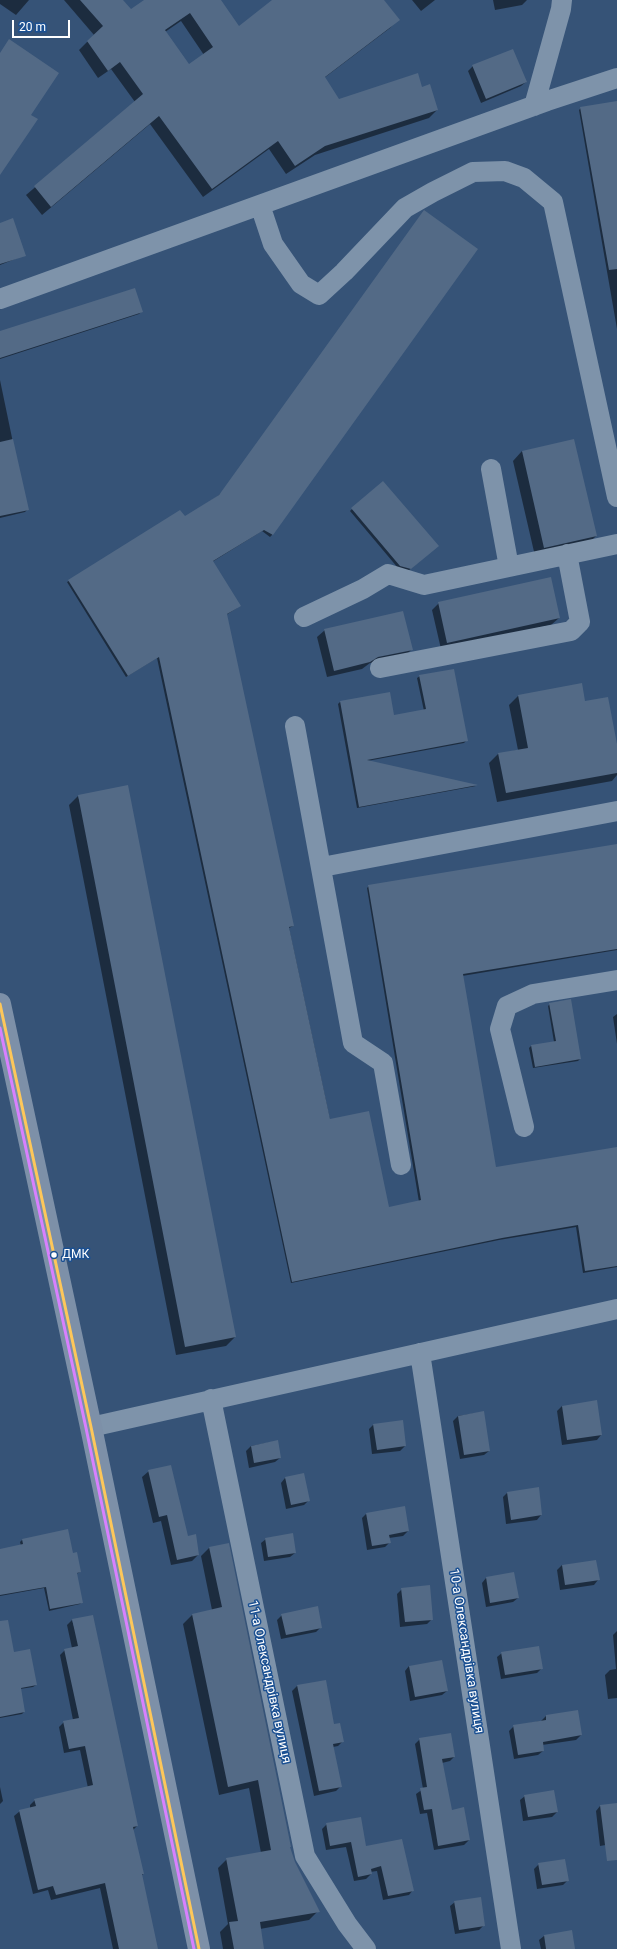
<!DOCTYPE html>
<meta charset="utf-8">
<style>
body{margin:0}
#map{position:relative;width:617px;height:1949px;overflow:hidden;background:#365377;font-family:Roboto,sans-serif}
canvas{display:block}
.scale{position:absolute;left:12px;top:20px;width:58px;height:18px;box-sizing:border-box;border:2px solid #fff;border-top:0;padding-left:5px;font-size:12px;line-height:14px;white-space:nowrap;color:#fff;-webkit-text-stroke:3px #1b5092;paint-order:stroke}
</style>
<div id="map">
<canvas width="617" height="1949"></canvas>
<div class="scale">20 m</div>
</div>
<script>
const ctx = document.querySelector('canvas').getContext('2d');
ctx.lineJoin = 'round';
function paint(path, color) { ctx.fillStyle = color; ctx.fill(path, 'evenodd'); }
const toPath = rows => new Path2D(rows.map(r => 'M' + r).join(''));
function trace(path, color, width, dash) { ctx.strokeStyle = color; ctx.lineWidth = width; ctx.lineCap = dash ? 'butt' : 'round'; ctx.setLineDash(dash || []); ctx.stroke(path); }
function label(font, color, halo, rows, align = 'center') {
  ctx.font = font + ' Roboto,sans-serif'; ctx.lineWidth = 3; ctx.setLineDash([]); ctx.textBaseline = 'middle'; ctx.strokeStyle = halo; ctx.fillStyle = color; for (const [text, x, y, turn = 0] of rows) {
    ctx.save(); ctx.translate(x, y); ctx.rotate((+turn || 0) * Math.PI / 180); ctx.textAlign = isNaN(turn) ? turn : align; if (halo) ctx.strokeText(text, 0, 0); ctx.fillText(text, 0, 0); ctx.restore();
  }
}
const shadow = toPath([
 [0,0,29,0,16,15,0,4],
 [64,0,122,0,131,10,146,0,220,0,239,28,274,0,383,0,398,19,390,28,324,78,339,100,422,88,437,110,429,118,315,155,286,174,269,149,203,197,150,124,42,215,26,195,135,102,111,69,98,78,79,50,94,35],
 [181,21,204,55,189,66,165,32],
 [412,0,435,0,421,11],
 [493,0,527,0,522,5,495,10],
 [473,66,526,82,521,86,481,103,468,71],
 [617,102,617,329,579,110,581,108],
 [0,224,25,255,0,265],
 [476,249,272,535,270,537,262,531,212,562,237,608,226,615,293,926,289,928,330,1120,389,1208,419,1202,367,888,369,886,617,845,617,950,462,976,495,1168,617,1148,617,1267,583,1273,576,1227,499,1240,291,1283,157,658,126,677,67,582,184,518,218,496],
 [141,312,139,314,0,359,0,332],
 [0,380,27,510,25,512,0,518],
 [522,451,596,536,587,545,535,556,513,461],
 [352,509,435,548,408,571,398,568,350,511],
 [439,603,559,618,551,625,441,649,432,610],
 [325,630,411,650,404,657,370,663,362,669,327,677,317,637],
 [420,676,466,741,464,743,367,761,476,786,357,808,338,704,340,702,389,693,393,716,424,711,417,678],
 [518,696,584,703,617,749,617,775,612,781,497,802,489,763,498,754,518,750,509,705],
 [78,796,235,1337,226,1346,176,1355,69,805],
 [550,1004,580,1059,578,1061,533,1068,529,1048,531,1046,554,1042,548,1006],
 [617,1014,617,1044,613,1017],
 [562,1406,601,1435,597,1440,562,1445,557,1411],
 [483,1412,489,1451,484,1455,460,1459,453,1421,458,1416],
 [374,1424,405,1446,400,1451,372,1454,369,1429],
 [277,1441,280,1458,275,1462,249,1468,246,1451,251,1446],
 [149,1471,198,1555,192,1561,171,1565,161,1521,153,1523,142,1477],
 [285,1478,309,1500,304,1505,286,1509,281,1483],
 [507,1493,541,1515,537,1520,506,1524,503,1497],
 [366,1514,408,1531,403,1536,389,1538,390,1542,385,1547,367,1550,362,1518],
 [266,1539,295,1553,290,1557,264,1561,261,1543],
 [22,1540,72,1554,80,1572,76,1574,82,1602,80,1604,49,1611,44,1588,0,1596,0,1550,21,1546,20,1542],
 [210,1547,289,1848,294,1862,318,1911,309,1920,260,1929,263,1949,223,1949,220,1932,228,1924,218,1868,227,1859,261,1853,249,1788,219,1795,183,1624,192,1615,212,1610,201,1556],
 [562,1565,598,1580,594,1585,560,1590,557,1570],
 [486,1578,518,1598,513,1602,486,1607,482,1583],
 [402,1589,432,1619,427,1624,400,1627,397,1594],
 [282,1615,321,1627,316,1632,281,1639,277,1620],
 [72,1620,137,1826,133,1830,143,1874,141,1876,157,1949,113,1949,100,1888,51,1900,48,1890,33,1894,14,1816,20,1811,30,1808,30,1805,35,1800,88,1788,80,1750,64,1753,59,1727,64,1722,73,1720,60,1655,65,1650,72,1648,67,1625],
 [617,1631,617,1698,608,1699,605,1675,610,1670,616,1669,613,1635],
 [0,1638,36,1685,33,1687,20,1689,24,1712,22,1714,0,1718],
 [502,1653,542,1668,537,1673,501,1679,497,1657],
 [409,1666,447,1691,442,1695,410,1701,405,1671],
 [325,1681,333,1726,343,1741,338,1746,333,1747,341,1786,336,1791,314,1796,292,1691,297,1686],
 [577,1711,581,1735,576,1740,542,1745,543,1751,538,1755,514,1759,509,1731,514,1726,541,1721,546,1716],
 [420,1739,454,1757,450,1761,442,1763,451,1811,469,1840,464,1845,434,1850,427,1813,420,1814,416,1794,423,1789,415,1744],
 [0,1787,3,1801,0,1804],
 [525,1796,557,1812,552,1817,523,1821,520,1800],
 [617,1804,617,1843,600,1846,596,1811,600,1806],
 [327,1824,366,1847,413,1890,409,1895,383,1900,377,1871,370,1872,371,1874,366,1879,354,1881,346,1847,326,1850,322,1829],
 [539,1864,568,1880,563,1885,537,1889,534,1869],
 [455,1902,484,1925,479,1930,455,1934,450,1906],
 [571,1931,574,1949,541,1949,539,1940,544,1936]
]);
const building = toPath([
 [80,0,123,0,131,9,144,0,221,0,239,26,272,0,384,0,400,20,325,77,339,99,418,73,422,87,430,84,438,110,325,146,295,166,278,141,212,189,159,116,51,207,34,186,143,94,120,62,108,71,87,41,103,26],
 [190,13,213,47,189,64,165,30],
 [9,39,59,73,31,115,38,119,0,175,0,53],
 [513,49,527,82,486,99,472,65],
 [617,101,617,269,609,270,580,107],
 [424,210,478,249,273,535,264,530,213,561,241,606,227,614,294,926,289,927,330,1119,369,1111,389,1207,421,1200,368,885,617,844,617,949,463,974,496,1167,617,1147,617,1266,585,1271,578,1225,502,1238,292,1282,159,657,128,676,68,580,180,510,185,516,219,495],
 [13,218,26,256,0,264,0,223],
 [135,288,143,312,0,358,0,331],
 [13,439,29,510,0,516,0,442],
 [574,439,597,536,544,548,522,451],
 [383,481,439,546,411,569,400,566,351,508],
 [551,577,560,618,447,643,438,602],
 [403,611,413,650,378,657,370,662,334,671,324,629],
 [454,669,468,741,367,760,478,785,359,807,340,701,390,692,394,715,426,709,419,675],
 [582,683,585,701,608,697,617,744,617,773,506,793,498,753,528,748,518,695],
 [128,785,236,1337,185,1347,78,795],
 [571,999,581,1059,535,1067,531,1045,556,1041,549,1003],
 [597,1400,602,1435,567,1440,562,1406],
 [484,1411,490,1451,464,1455,458,1416],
 [403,1420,406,1446,377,1450,373,1424],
 [278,1440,281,1458,254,1463,251,1446],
 [171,1465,188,1536,196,1534,199,1555,177,1560,167,1515,159,1517,148,1470],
 [304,1473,310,1501,291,1505,285,1477],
 [539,1487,542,1515,511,1520,507,1492],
 [405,1506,409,1531,389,1535,391,1543,372,1546,366,1513],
 [68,1529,73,1553,77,1552,81,1572,77,1573,83,1603,50,1609,46,1587,0,1595,0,1549,23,1544,22,1539],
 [293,1533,296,1553,268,1557,265,1538],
 [229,1543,291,1847,290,1847,295,1862,320,1912,260,1922,264,1949,234,1949,229,1922,238,1921,226,1858,271,1850,258,1780,228,1787,192,1614,222,1607,209,1547],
 [596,1560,600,1580,565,1585,562,1565],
 [514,1572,519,1598,490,1603,486,1577],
 [430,1585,433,1620,405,1622,401,1588],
 [318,1606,322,1628,286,1635,281,1614],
 [93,1615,138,1826,133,1827,144,1874,142,1874,158,1949,119,1949,105,1883,56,1895,53,1886,38,1890,19,1810,36,1806,34,1799,93,1785,85,1746,69,1749,63,1721,79,1718,64,1649,78,1646,72,1619],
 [8,1620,14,1652,30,1649,37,1685,21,1688,25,1712,0,1717,0,1621],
 [539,1646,543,1669,505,1675,501,1652],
 [442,1660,448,1691,415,1697,409,1666],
 [326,1680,334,1724,340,1723,344,1742,333,1744,342,1787,319,1791,297,1685],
 [578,1710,582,1735,543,1742,544,1751,518,1755,513,1725,546,1720,546,1715],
 [451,1733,455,1757,442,1759,452,1810,464,1807,470,1840,438,1846,432,1809,424,1810,420,1788,427,1787,419,1738],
 [554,1790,558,1812,528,1817,524,1795],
 [617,1803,617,1860,607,1861,600,1805],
 [361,1817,366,1846,402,1839,414,1891,388,1896,381,1866,371,1869,372,1874,358,1877,351,1842,330,1846,326,1823],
 [565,1859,569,1881,542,1885,538,1863],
 [481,1897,485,1926,459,1930,454,1901],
 [572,1930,575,1949,546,1949,544,1935]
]);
const minor = toPath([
 [534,106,561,9,562,0],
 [260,205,273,244,301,284,319,295,344,272,405,208,433,192,473,172,505,171,524,178,553,202,617,497],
 [0,299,547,101,617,78],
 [491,469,509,567],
 [304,617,363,589,388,574,424,585,617,544],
 [380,668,571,631,580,622,567,554],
 [295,726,353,1043,383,1063,401,1165],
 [322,867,617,811],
 [524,1127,500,1029,507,1006,533,994,617,980],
 [420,1353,511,1949],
 [211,1399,305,1856,347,1924,366,1949],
 [91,1427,617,1309]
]);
const major = toPath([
 [0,1004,91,1427,199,1949]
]);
const bus1 = toPath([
 [0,1004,91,1427,199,1949]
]);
const bus2 = toPath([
 [0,1028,86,1428,194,1949]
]);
const markers = [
 [54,1255,3.5,"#fff"]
];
const busNames = [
 ["ДМК",62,1255]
];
const streetNames = [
 ["10-а Олександрівка вулиця",466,1651,81],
 ["11-а Олександрівка вулиця",269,1682,78]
];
paint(shadow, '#0007');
paint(building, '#536a86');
trace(minor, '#7e93aa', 20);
trace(major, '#7d90a8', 22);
trace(bus1, '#fdc75a', 3);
trace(bus2, '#d880ff', 3);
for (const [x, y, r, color] of markers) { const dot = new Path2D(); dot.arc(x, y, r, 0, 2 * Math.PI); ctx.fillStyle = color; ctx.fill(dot); trace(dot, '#1b5092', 1.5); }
label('12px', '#fff', '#1b5092', busNames, 'left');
label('13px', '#fff', '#1b5092', streetNames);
</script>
